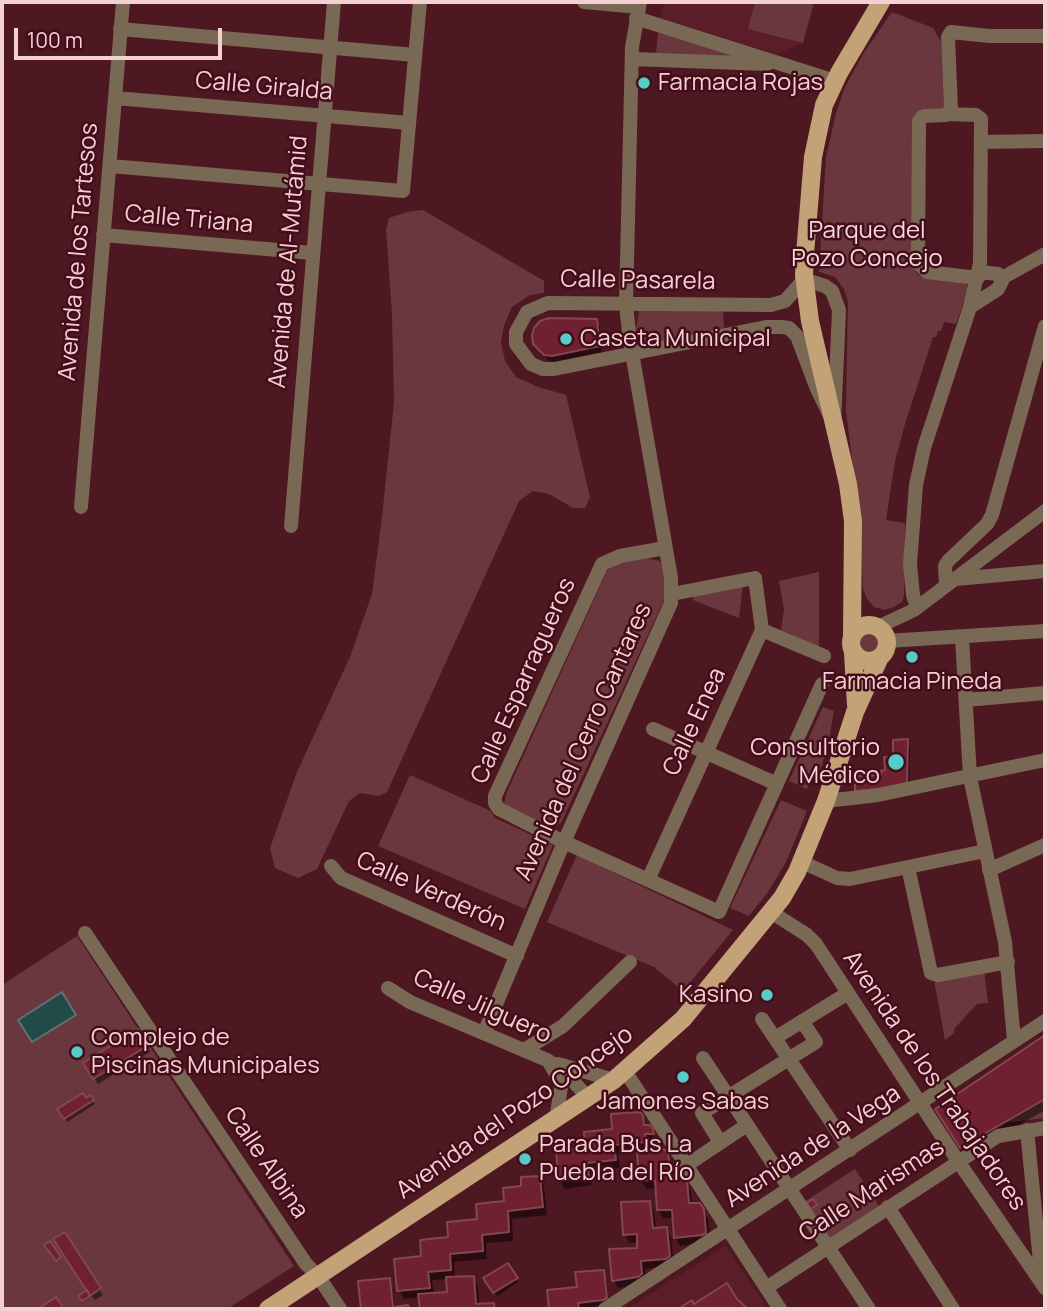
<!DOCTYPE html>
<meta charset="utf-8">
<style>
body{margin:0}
#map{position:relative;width:1047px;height:1311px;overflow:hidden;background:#4e1823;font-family:Manrope,sans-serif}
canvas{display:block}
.frame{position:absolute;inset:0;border:4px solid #f4d0d3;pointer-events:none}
.scale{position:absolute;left:14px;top:28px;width:208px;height:32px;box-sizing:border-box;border:4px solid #f4d0d3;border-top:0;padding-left:9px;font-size:21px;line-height:24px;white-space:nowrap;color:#f4d0d3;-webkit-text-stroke:5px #430d19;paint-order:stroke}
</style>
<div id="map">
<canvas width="1047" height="1311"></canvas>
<div class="frame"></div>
<div class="scale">100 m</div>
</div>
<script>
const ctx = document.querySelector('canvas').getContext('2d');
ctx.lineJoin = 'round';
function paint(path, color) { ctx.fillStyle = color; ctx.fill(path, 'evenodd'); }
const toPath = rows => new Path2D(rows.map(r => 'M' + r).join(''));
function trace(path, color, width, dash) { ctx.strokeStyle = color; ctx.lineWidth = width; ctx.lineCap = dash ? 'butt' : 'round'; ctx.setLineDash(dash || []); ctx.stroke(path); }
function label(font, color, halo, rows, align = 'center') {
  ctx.font = font + ' Manrope,sans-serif'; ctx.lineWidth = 5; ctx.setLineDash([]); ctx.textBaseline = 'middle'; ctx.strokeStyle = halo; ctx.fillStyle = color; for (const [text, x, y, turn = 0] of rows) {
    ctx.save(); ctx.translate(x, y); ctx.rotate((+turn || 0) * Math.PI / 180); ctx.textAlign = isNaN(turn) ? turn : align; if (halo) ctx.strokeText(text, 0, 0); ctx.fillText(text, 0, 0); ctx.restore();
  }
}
const built = toPath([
 [664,2,814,2,803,43,776,54,660,18],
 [725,1245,768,1309,628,1309]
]);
const green = toPath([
 [755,2,814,2,803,43,748,29],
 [892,12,933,28,941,42,944,108,920,109,912,120,914,269,918,275,925,277,962,282,967,284,968,290,956,324,944,322,941,331,938,331,936,337,933,337,905,424,895,461,886,520,905,523,904,595,902,602,894,607,884,610,874,607,867,599,863,589,861,534,846,410,848,302,844,289,835,277,819,272,826,157,836,113,844,89,863,54],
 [658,31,743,58,656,53],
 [423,210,544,281,544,293,530,295,512,307,504,325,501,342,505,361,516,377,538,387,566,395,590,497,585,508,573,508,549,494,533,491,519,501,387,792,379,796,360,793,349,801,317,869,298,878,275,868,270,848,297,772,350,657,372,594,382,517,394,402,392,313,386,230,389,218,407,212],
 [644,309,723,311,724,328,647,344,638,337,636,328,639,311],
 [646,558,660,561,664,569,665,598,561,823,552,828,508,808,504,805,506,794,607,571,619,563],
 [819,572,819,648,781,630,784,610,779,581],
 [743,584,739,618,693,600,694,594],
 '857 643a12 12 0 1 1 24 0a12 12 0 1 1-24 0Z',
 [823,707,834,711,828,745,818,777,812,775,807,789,789,781],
 [410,775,491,811,495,818,553,845,525,909,378,846],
 [781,800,807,811,786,862,768,892,749,916,730,908],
 [577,855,733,930,683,991,654,967,547,922],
 [77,936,294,1266,227,1309,64,1309,56,1297,38,1309,2,1309,2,985],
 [984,970,988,1003,977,1004,954,1029,954,1033,945,1040,934,980],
 [1045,1099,1045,1118,1003,1123],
 [855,1169,879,1206,829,1239,804,1202]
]);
const water = toPath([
 [62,992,76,1015,32,1042,18,1020,62,992]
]);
const shadow = toPath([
 [596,321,600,327,602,352,556,362,549,361,534,343],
 [907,741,910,747,909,790,883,777],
 [137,1031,150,1052,98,1084,86,1064],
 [1045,1037,1045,1110,966,1155,937,1109],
 [90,1097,95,1104,67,1122,60,1109],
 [642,1117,657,1142,649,1142,650,1152,667,1155,672,1164,673,1178,685,1182,691,1191,692,1205,702,1210,708,1219,710,1241,680,1246,675,1238,674,1218,663,1218,658,1209,657,1188,646,1189,641,1180,639,1151,618,1153,620,1168,591,1171,592,1185,565,1189,560,1180,587,1149,614,1131],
 [539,1178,544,1186,547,1215,512,1219,513,1241,486,1243,487,1259,454,1262,455,1278,473,1278,478,1286,479,1305,493,1305,496,1309,422,1309,420,1297,404,1299,399,1290,423,1257],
 [448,1279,449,1294,434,1295,432,1280],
 [649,1202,654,1211,656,1229,666,1229,671,1237,674,1265,645,1269,646,1283,618,1288,613,1280,639,1249,639,1242,629,1243,625,1234],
 [64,1234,103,1295,95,1300,92,1296,84,1301,81,1296,89,1291],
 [507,1265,518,1282,497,1296,486,1279],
 [603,1272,606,1278,609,1304,580,1309,550,1309,549,1292,579,1289],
 [389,1280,392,1286,395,1308,407,1307,408,1309,363,1309,360,1283]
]);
const building = toPath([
 [549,318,597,319,600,346,552,356,544,355,533,344,532,335,534,328,540,321,549,318],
 [908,739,907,784,896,789,855,791,855,776,881,775,881,771,885,770,884,757,893,757,893,740,908,739],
 [138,1029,149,1045,93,1079,83,1063,138,1029],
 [1045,1035,1045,1099,960,1148,935,1109,1045,1035],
 [83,1093,86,1098,91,1095,94,1100,64,1119,57,1109,83,1093],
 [640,1112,643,1116,644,1125,650,1125,653,1129,654,1134,645,1134,646,1142,614,1145,616,1160,587,1163,589,1177,559,1181,556,1151,585,1148,584,1132,612,1129,611,1114,640,1112],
 [664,1149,668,1154,671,1176,683,1176,687,1181,689,1203,700,1203,704,1209,706,1233,702,1235,674,1238,672,1210,657,1210,655,1180,639,1181,637,1152,664,1149],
 [540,1176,543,1207,508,1211,509,1232,482,1235,483,1251,450,1254,451,1270,428,1272,430,1288,397,1291,394,1259,421,1256,420,1240,448,1237,447,1222,477,1219,476,1204,504,1201,503,1188,521,1186,521,1177,540,1176],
 [813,1199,817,1205,810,1209,807,1203,813,1199],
 [650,1201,653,1228,667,1227,670,1256,666,1259,641,1261,642,1274,638,1277,612,1281,609,1249,637,1248,637,1234,623,1235,621,1202,650,1201],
 [65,1232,101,1288,90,1296,53,1239,65,1232],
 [50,1241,61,1257,56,1261,44,1245,50,1241],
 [508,1263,518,1278,493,1293,483,1278,508,1263],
 [604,1270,607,1298,603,1300,578,1303,579,1309,549,1309,547,1290,577,1287,575,1272,604,1270],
 [474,1276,476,1304,494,1303,495,1309,420,1309,418,1294,447,1292,446,1277,474,1276],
 [390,1278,393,1307,408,1305,409,1309,361,1309,358,1281,390,1278],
 [727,1283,737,1299,748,1309,678,1309,692,1300,694,1304,727,1283],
 [87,1290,90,1296,82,1301,78,1296,87,1290],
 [56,1297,64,1309,38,1309,56,1297]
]);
const minor = toPath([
 [584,2,639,7],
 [636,18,835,81],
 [120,29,415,55],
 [632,59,767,64],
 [115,98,409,123],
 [981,142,1045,141],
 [110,166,403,191,420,2],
 [103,235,313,253],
 [978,278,927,272,918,263,919,121,923,116,946,115,951,109,948,37,951,32,989,36,1045,36],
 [1002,278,1045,254],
 [809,281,825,286,832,291,839,310,834,424,817,389,797,336,789,328,782,327,766,327,554,369,543,369,531,364,516,344,516,332,527,312,548,303,771,305,785,301,801,283,809,281],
 [970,307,998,289,1002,281,998,274,979,272],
 [81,507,123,2],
 [291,526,334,2],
 [665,548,620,556,602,564,495,796,495,803,499,809,564,842,719,912,822,684],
 [956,579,1045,571],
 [946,585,945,566,948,561,987,524,992,515,1045,326],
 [917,607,913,595,910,564,916,485,924,448,970,307,980,263,981,119,976,115,948,114],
 [878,627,914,610,1045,511],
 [762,630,824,656],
 [962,638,970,777,1005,942,1014,1040],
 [887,641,1045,631],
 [966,700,1045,693],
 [653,729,777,784],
 [826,801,878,795,1045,760],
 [802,862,837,878,850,879,985,851],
 [331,866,341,878,517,956],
 [908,867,931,973,938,975,1008,962],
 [989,870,1045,845],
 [648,880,762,630,755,578,672,594],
 [771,912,807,935,816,944,958,1161,1045,1288],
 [85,933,306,1264,318,1276,340,1309],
 [388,988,410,1002,547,1060,568,1075,588,1098],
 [762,1019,850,1150],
 [484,1033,564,842,671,603,671,578,630,341,626,305,632,47,640,2],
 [775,1038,848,993],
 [524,1050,563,1026,630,962],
 [703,1058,869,1309],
 [550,1064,559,1079,561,1087,556,1120],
 [558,1064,614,1080],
 [625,1071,780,1309],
 [1027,1130,1042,1282],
 [720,1142,702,1113,816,1042,802,1021],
 [687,1165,747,1125],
 [888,1207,953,1309],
 [766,1288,998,1136,1045,1128],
 [605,1309,1045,1021]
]);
const major = toPath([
 '851 643a18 18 0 1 1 36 0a18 18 0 1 1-36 0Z',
 [852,635,853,521,848,484,810,321,804,275,805,254,813,157,824,105,839,73,881,2],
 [853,653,856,705],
 [268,1309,614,1080,683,1019,782,898,797,872,826,801,855,712,880,657]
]);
const markers = [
 [644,83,7,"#54cdc9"],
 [566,339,7,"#54cdc9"],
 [912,657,7,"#54cdc9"],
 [896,762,9,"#54cdc9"],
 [767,995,7,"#54cdc9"],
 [77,1052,7,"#54cdc9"],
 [683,1077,7,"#54cdc9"],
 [525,1159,7,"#54cdc9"]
];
const poiNames = [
 ["Farmacia Rojas",658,83],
 ["Caseta Municipal",580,339],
 ["Farmacia Pineda",912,682,"center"],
 ["Consultorio",880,748,"right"],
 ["Médico",880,776,"right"],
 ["Kasino",753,995,"right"],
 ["Complejo de",91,1038],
 ["Piscinas Municipales",91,1066],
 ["Jamones Sabas",683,1102,"center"],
 ["Parada Bus La",539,1145],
 ["Puebla del Río",539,1173]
];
const streetNames = [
 ["Calle Giralda",264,87,5],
 ["Calle Triana",189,220,5],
 ["Avenida de los Tartesos",79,252,-85],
 ["Avenida de Al-Mutámid",289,262,-85],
 ["Calle Pasarela",638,281,1],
 ["Calle Esparragueros",524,681,-66],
 ["Calle Enea",695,722,-65],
 ["Avenida del Cerro Cantares",584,742,-66],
 ["Calle Verderón",431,892,24],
 ["Calle Jilguero",482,1007,24],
 ["Avenida de los Trabajadores",934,1081,56],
 ["Avenida del Pozo Concejo",515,1113,-35],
 ["Avenida de la Vega",813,1147,-33],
 ["Calle Albina",266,1163,56],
 ["Calle Marismas",872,1191,-33]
];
const parkNames = [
 ["Parque del",867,231],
 ["Pozo Concejo",867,259]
];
paint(built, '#5c1d2a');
paint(green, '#6b373f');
paint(water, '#224a48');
trace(water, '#617272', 2);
paint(shadow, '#0007');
paint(building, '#6f2031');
trace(building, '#834750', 2);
trace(minor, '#796854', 14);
trace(major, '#c4a278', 18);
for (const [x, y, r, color] of markers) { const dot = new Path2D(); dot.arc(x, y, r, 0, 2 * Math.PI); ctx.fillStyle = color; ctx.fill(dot); trace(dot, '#430d19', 2.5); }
label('24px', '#f4d0d3', '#430d19', poiNames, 'left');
label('24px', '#f4d0d3', '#430d19', streetNames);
label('24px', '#f3dadc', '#430d19', parkNames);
</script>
